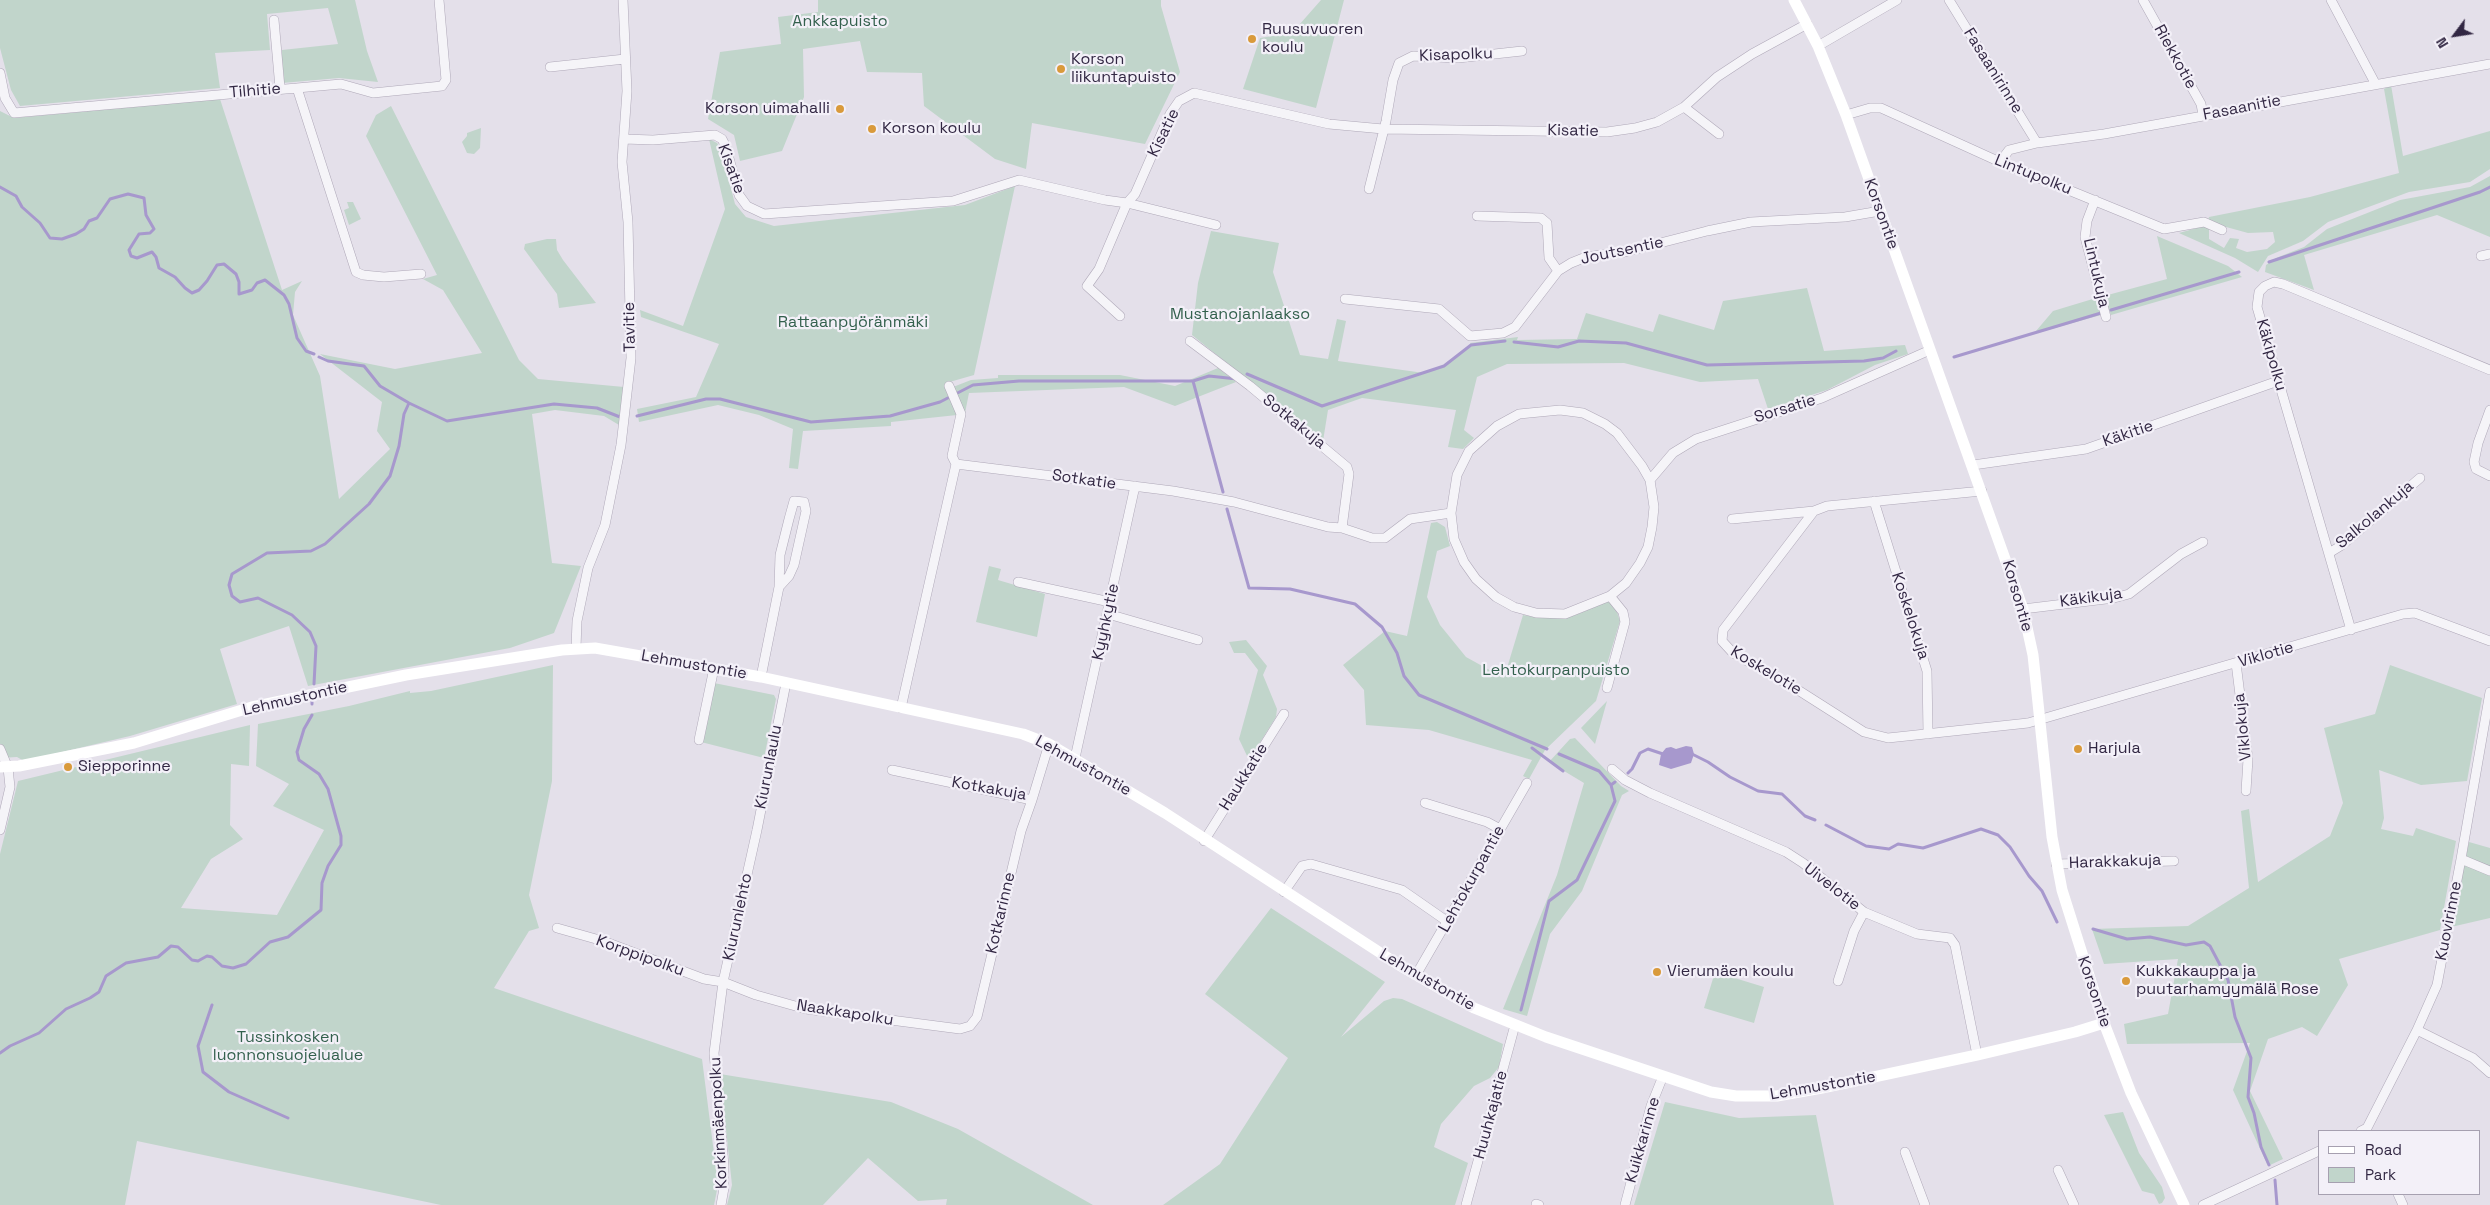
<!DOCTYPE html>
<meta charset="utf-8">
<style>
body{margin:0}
#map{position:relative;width:2490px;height:1205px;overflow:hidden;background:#e4e0ea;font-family:"Space Grotesk",sans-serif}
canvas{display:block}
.legend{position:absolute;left:2318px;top:1130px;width:162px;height:65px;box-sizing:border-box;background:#f3f0f8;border:1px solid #a6a0b0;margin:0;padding:6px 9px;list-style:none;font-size:15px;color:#322743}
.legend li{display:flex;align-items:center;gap:10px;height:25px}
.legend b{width:25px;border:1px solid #a6a0b0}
.north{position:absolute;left:2430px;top:10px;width:50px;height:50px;-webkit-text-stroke:4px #f3f0f8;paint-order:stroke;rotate:239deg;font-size:14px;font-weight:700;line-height:20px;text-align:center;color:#322743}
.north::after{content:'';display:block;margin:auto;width:18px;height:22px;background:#322743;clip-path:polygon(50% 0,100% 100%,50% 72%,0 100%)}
</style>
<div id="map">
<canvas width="2490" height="1205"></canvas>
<ul class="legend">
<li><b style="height:6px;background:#fff"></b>Road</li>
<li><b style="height:14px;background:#c1d5cb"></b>Park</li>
</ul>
<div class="north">N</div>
</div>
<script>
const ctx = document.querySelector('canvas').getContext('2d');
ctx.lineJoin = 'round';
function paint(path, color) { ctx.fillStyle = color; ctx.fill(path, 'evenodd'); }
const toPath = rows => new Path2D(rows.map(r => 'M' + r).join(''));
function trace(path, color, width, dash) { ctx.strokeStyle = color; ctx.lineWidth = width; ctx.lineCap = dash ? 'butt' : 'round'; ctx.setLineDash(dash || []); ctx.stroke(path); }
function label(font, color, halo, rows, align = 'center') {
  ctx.font = font + ' "Space Grotesk",sans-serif'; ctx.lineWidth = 4.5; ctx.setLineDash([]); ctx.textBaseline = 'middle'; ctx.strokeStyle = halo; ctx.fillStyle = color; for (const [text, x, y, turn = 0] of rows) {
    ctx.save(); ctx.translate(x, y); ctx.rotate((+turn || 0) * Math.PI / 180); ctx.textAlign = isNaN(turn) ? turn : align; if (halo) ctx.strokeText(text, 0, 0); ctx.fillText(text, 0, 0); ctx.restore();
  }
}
const green = toPath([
 [0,0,355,0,367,51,378,82,339,78,282,83,282,50,338,44,328,8,267,14,270,50,215,53,220,88,20,106,11,90,0,48],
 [818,0,1161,0,1161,6,1180,72,1145,144,1032,123,1026,169,995,159,924,106,922,73,867,72,860,41,803,49,804,97,782,151,740,161,734,135,708,119,720,52,781,44,778,17,818,12],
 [1321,0,1344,0,1316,108,1243,89,1260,38,1292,33],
 [2391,85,2403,156,2490,131,2490,169,2470,182,2409,192,2328,222,2303,241,2268,256,2258,272,2235,258,2179,233,2204,226,2209,227,2209,239,2224,248,2230,238,2239,239,2236,248,2247,252,2267,249,2275,242,2273,232,2248,233,2208,222,2209,217,2310,197,2399,173,2384,89],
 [220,99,282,290,302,281,295,292,293,315,320,376,339,499,390,449,377,431,382,402,320,354,395,369,482,353,443,290,423,279,437,275,366,136,376,115,391,106,519,360,538,379,624,387,619,425,604,416,555,410,532,414,552,563,581,566,554,633,510,648,308,686,289,626,220,649,237,704,130,736,24,761,17,757,0,758,0,111,14,118],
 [481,128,480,148,474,154,467,153,462,142,467,136,467,133],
 [709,139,717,143,721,150,735,204,746,217,774,226,965,205,1015,186,974,375,946,383,957,415,891,422,891,426,803,431,798,469,789,468,793,429,759,415,718,405,639,422,637,409,696,397,719,344,641,317,640,310,683,326,725,209],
 [2490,176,2490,237,2437,215,2304,255,2314,290,2265,272,2266,265,2276,258,2304,247,2327,229,2400,200,2470,187],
 [347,202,353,202,361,219,349,225,344,210,349,208],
 [1211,231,1279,243,1273,272,1300,355,1328,359,1337,319,1346,321,1338,361,1424,373,1444,366,1471,345,1470,343,1518,337,1517,340,1577,339,1586,313,1653,332,1659,314,1714,330,1723,301,1807,288,1824,351,1905,345,1908,354,1875,365,1827,390,1768,409,1758,379,1700,382,1624,363,1507,364,1477,377,1464,430,1474,438,1463,449,1448,447,1456,410,1362,398,1328,410,1323,441,1192,335,1198,283],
 [2157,236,2228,266,2242,277,2111,315,2104,296,2167,279],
 [547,239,556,239,557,250,563,260,596,303,559,308,557,294,524,249,525,244],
 [2096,298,2101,315,2037,333,2036,331,2053,311],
 [1218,368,1236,382,1175,406,1124,387,969,393,965,413,953,387,971,380,998,378,998,375,1120,375,1175,386],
 [1437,522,1445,527,1450,546,1437,551,1427,597,1440,625,1466,657,1504,678,1523,615,1541,618,1573,616,1609,601,1617,612,1620,621,1596,701,1545,750,1529,779,1523,776,1532,760,1429,730,1366,725,1364,690,1343,665,1385,631,1407,636,1431,523],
 [989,566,1001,569,998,580,1045,594,1037,637,976,622],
 [1246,640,1267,666,1263,675,1277,709,1276,717,1249,760,1239,739,1258,670,1245,653,1234,653,1229,642],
 [553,665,552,781,529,895,539,928,529,931,494,988,702,1059,718,1185,714,1205,441,1205,137,1141,125,1205,0,1205,0,854,18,781,250,725,249,766,231,764,230,825,243,839,211,859,181,908,277,915,324,830,273,806,289,784,256,766,258,724,349,706,410,691,410,693,431,691],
 [2390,665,2482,698,2467,781,2421,785,2379,770,2384,818,2381,829,2413,836,2416,828,2456,841,2440,930,2339,959,2348,985,2317,1036,2302,1027,2268,1039,2250,1091,2283,1159,2268,1166,2233,1090,2250,1043,2127,1044,2124,1024,2168,1014,2178,959,2104,964,2092,929,2188,926,2249,888,2241,811,2249,809,2258,882,2330,836,2343,803,2324,728,2375,714],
 [714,683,774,695,776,699,764,758,701,742],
 [1607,701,1595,744,1581,728],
 [1575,738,1621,786,1629,791,1622,795,1582,891,1550,934,1527,1016,1503,1009,1557,875,1584,783,1549,762,1570,739],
 [2469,842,2490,848,2490,918,2451,927],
 [1271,908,1385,982,1341,1037,1384,1001,1393,998,1402,999,1503,1044,1499,1067,1490,1078,1474,1086,1441,1124,1434,1147,1468,1163,1455,1205,1163,1205,1220,1164,1288,1058,1205,994],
 [1715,972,1764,987,1754,1023,1704,1008],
 [720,1074,891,1102,958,1129,1093,1205,946,1205,947,1199,918,1201,868,1158,823,1205,727,1205,732,1185],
 [1665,1102,1739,1118,1816,1115,1834,1205,1634,1205],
 [2123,1112,2139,1153,2162,1187,2165,1198,2162,1203,2159,1204,2154,1194,2142,1191,2104,1115]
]);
const water = toPath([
 [1686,746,1692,747,1694,754,1691,763,1671,769,1659,765,1661,754,1666,748,1671,747,1676,749]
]);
const stream = toPath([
 [0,187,16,196,22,207,40,223,50,238,62,239,76,234,84,229,89,221,97,218,110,199,128,194,144,198,146,215,154,229,150,233,139,234,129,250,131,256,137,258,152,252,156,257,159,268,175,277,185,288,192,293,199,290,207,281,217,265,224,264,236,274,239,282,239,294,252,290,257,283,265,280,284,295,289,304,297,338,306,351,314,354],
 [2269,262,2480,192,2490,187],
 [2111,310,2239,272],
 [1514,342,1558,347,1579,341,1626,343,1707,365,1864,361,1883,358,1896,351],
 [319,357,328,361,364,366,380,386,409,403,447,421,554,404,597,408,620,417],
 [1954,357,2101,313],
 [1247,374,1322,406,1444,366,1471,345,1505,341],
 [1193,381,1223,492],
 [637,416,706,399,720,399,811,422,890,416,940,402,973,385,1019,381,1193,381,1209,376,1237,379],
 [1227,509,1249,588,1290,589,1355,604,1382,627,1397,653,1404,676,1419,695,1547,749],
 [314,684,316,646,310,632,292,615,258,598,240,602,232,596,229,585,232,574,267,553,311,551,325,544,369,504,390,476,399,446,404,414,409,403],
 [312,701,312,704],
 [1532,748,1563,771],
 [1692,754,1708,762,1730,777,1758,791,1782,794,1805,816,1815,820],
 [1628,773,1632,769,1640,753,1648,749,1663,754],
 [1611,785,1615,782],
 [1826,825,1866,846,1889,849,1898,844,1923,848,1981,829,1998,835,2010,847,2029,876,2042,891,2057,922],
 [2093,929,2127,939,2150,937,2186,945,2204,942,2210,946,2228,980,2235,1017,2251,1058,2248,1097,2254,1113,2261,1147,2269,1165],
 [212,1005,198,1046,203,1072,229,1092,288,1118],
 [1521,1010,1549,901,1577,880,1615,801,1611,785,1599,771,1559,754],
 [0,1053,10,1046,39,1033,66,1009,90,998,99,992,106,976,126,963,158,957,171,946,178,947,192,960,198,961,207,956,212,957,222,966,233,968,246,964,270,942,288,937,321,910,322,883,328,866,341,845,341,836,328,789,319,774,299,760,297,752,304,729,312,715],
 [2275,1180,2277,1205]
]);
const minor = toPath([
 [1949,0,2037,143],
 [2143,0,2201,104,2203,115],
 [2331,0,2375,83],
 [274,20,280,88],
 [1818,46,1897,0],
 [550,67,625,59],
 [0,73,5,98,14,113,297,88,356,272,363,275,384,277,421,274],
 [297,88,341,84,373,93,442,86,446,80,439,0],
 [1684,107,1719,134],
 [1846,115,1870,108,1881,108,2000,162,2164,229,2204,222,2222,230],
 [624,139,653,140,715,135,722,139,726,147,739,195,747,206,764,214,953,201,1019,180,1105,200,1127,203,1135,194,1170,114,1179,101,1194,93,1329,124,1383,129,1607,132,1635,128,1657,122,1684,107,1717,77,1752,54,1807,24],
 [2000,162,2009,150,2037,143,2104,134,2490,64],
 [1369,189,1386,121,1393,80,1399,63,1413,56,1458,58,1522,51],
 [2095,200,2087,221,2085,237,2106,317],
 [1477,216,1541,218,1547,223,1549,258,1558,271],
 [2481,256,2490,254],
 [1345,299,1439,309,1470,336,1503,333,1515,327,1558,271,1571,263,1586,257,1625,252,1707,231,1751,222,1845,217,1880,211],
 [1120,316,1087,286,1099,269,1127,203,1216,225],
 [1190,341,1250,386,1347,467,1349,474,1342,528],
 [949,386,961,414,952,456,956,464],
 [2490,410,2478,443,2474,462,2476,469,2490,476],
 [1973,465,2086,449,2278,381],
 [1650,480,1654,507,1652,527,1648,547,1640,563,1626,583,1610,596,1565,614,1536,613,1514,607,1496,597,1476,579,1464,562,1454,539,1451,513,1457,475,1469,451,1497,426,1519,414,1560,410,1583,413,1605,424,1617,433,1642,466,1650,480,1673,453,1696,439,1822,398,1930,350],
 [1982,491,1827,506,1814,511,1723,630,1722,641,1733,653,1798,690,1864,732,1888,738,2028,723,2403,614,2415,613,2490,641],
 [1874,501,1927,671,1928,734],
 [1732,519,1814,511],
 [2329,553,2342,545,2420,478],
 [1018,582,1110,602],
 [2023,609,2114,598,2129,594,2181,554,2203,542],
 [1108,614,1198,640],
 [2351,630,2257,307,2259,292,2265,286,2274,282,2283,284,2490,370],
 [576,648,577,621,588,568,605,525,621,445,631,358,628,222,622,162,627,91,623,0],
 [2236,663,2248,759,2246,791],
 [761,677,779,587,789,576,794,565,806,511,804,502,794,501,789,519,780,555,779,587],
 [1607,688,1625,622,1623,612,1610,596],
 [901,708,956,464,1173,491,1234,502,1328,527,1342,528,1372,538,1385,538,1410,519,1451,513],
 [699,740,714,668],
 [0,749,8,768,10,787,0,830],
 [1075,758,1135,486],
 [1612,769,1625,780,1650,793,1786,852,1803,863,1864,912,1917,934,1950,938,1955,945,1977,1055],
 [892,770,1032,800,1049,744],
 [1425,803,1487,822,1500,829],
 [1204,841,1284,714],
 [2461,859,2490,871],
 [2056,864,2174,861],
 [1284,892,1302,866,1311,864,1402,890,1448,922],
 [557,928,603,941,704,979,723,982,756,995,806,1009,960,1029,970,1026,977,1017,1021,831,1032,800],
 [1416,975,1527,783],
 [1838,981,1854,931,1864,912],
 [2417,1030,2473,1058,2490,1073],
 [2361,1131,2367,1128,2417,1030,2437,985,2461,859,2490,692],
 [1905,1152,1925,1205],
 [2058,1170,2074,1205],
 [2398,1194,2403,1205],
 [1536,1204,1539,1205],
 [721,1205,724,1188,724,1166,714,1053,723,982,757,830,786,683],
 [1466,1205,1515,1025],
 [1625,1205,1651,1106,1663,1076],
 [2203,1205,2319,1151]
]);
const secondary = toPath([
 [1794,0,1818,46,1846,115,2023,609,2033,655,2052,837,2062,890,2104,1023,2131,1093,2184,1205],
 [0,767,19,766,134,743,252,707,406,675,562,650,595,648,761,677,1023,734,1049,744,1165,813,1399,965,1474,1008,1546,1037,1711,1092,1736,1096,1777,1096,1822,1088,1977,1055,2075,1032,2104,1023]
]);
const markers = [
 [1252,39,5,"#d99a3b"],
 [1061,69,5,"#d99a3b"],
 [840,109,5,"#d99a3b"],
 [872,129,5,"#d99a3b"],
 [2078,749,5,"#d99a3b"],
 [68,767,5,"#d99a3b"],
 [1657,972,5,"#d99a3b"],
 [2126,981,5,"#d99a3b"]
];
const parkNames = [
 ["Ankkapuisto",840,22],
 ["Mustanojanlaakso",1240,315],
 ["Rattaanpyöränmäki",853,323],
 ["Lehtokurpanpuisto",1556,671],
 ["Tussinkosken",288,1038],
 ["luonnonsuojelualue",288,1056]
];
const poiNames = [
 ["Ruusuvuoren",1262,30],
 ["koulu",1262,48],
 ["Korson",1071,60],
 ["liikuntapuisto",1071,78],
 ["Korson uimahalli",830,109,"right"],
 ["Korson koulu",882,129],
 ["Harjula",2088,749],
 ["Siepporinne",78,767],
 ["Vierumäen koulu",1667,972],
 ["Kukkakauppa ja",2136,972],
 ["puutarhamyymälä Rose",2136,990]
];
const streetNames = [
 ["Kisapolku",1456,55,-2],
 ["Riekkotie",2175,57,61],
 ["Fasaanirinne",1993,71,58],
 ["Tilhitie",255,91,-5],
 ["Fasaanitie",2242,108,-11],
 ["Kisatie",1573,131,1],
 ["Kisatie",1164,133,-64],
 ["Kisatie",731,169,70],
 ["Lintupolku",2033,175,22],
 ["Korsontie",1881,214,70],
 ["Joutsentie",1622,251,-12],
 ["Lintukuja",2096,273,77],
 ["Tavitie",630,327,-91],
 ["Käkipolku",2271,355,74],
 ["Sorsatie",1785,409,-17],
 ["Sotkakuja",1294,422,39],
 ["Käkitie",2128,434,-19],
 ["Sotkatie",1084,480,8],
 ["Salkolankuja",2375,515,-40],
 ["Korsontie",2017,596,74],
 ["Käkikuja",2091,598,-8],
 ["Koskelokuja",1910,616,72],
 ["Kyyhkytie",1106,622,-78],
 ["Viklotie",2266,655,-16],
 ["Lehmustontie",694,665,10],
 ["Koskelotie",1766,671,31],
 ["Lehmustontie",295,699,-13],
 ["Viklokuja",2243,727,-96],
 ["Lehmustontie",1083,766,29],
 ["Kiurunlaulu",769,767,-79],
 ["Haukkatie",1244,777,-58],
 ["Kotkakuja",989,789,10],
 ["Harakkakuja",2115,862,-2],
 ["Lehtokurpantie",1472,879,-61],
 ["Uivelotie",1832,887,38],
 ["Kotkarinne",1001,913,-77],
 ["Kiurunlehto",738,917,-78],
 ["Kuovirinne",2449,921,-79],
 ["Korppipolku",640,956,20],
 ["Lehmustontie",1427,980,30],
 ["Korsontie",2094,992,71],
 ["Naakkapolku",845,1013,9],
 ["Lehmustontie",1823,1086,-10],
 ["Huuhkajatie",1491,1115,-75],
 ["Korkinmäenpolku",719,1123,-93],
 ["Kuikkarinne",1643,1140,-74]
];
paint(green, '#c1d5cb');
paint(water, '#a798cd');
trace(stream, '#a798cd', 3);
trace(minor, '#afa8b8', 10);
trace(minor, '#f5f4f8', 9);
trace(secondary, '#fff', 11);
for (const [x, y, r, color] of markers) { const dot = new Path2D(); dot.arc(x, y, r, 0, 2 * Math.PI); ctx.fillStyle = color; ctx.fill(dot); trace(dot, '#f3f0f8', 2); }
label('16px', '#33604d', '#f3f0f8', parkNames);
label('16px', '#322743', '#f3f0f8', poiNames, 'left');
label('16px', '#322743', '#f3f0f8', streetNames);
</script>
